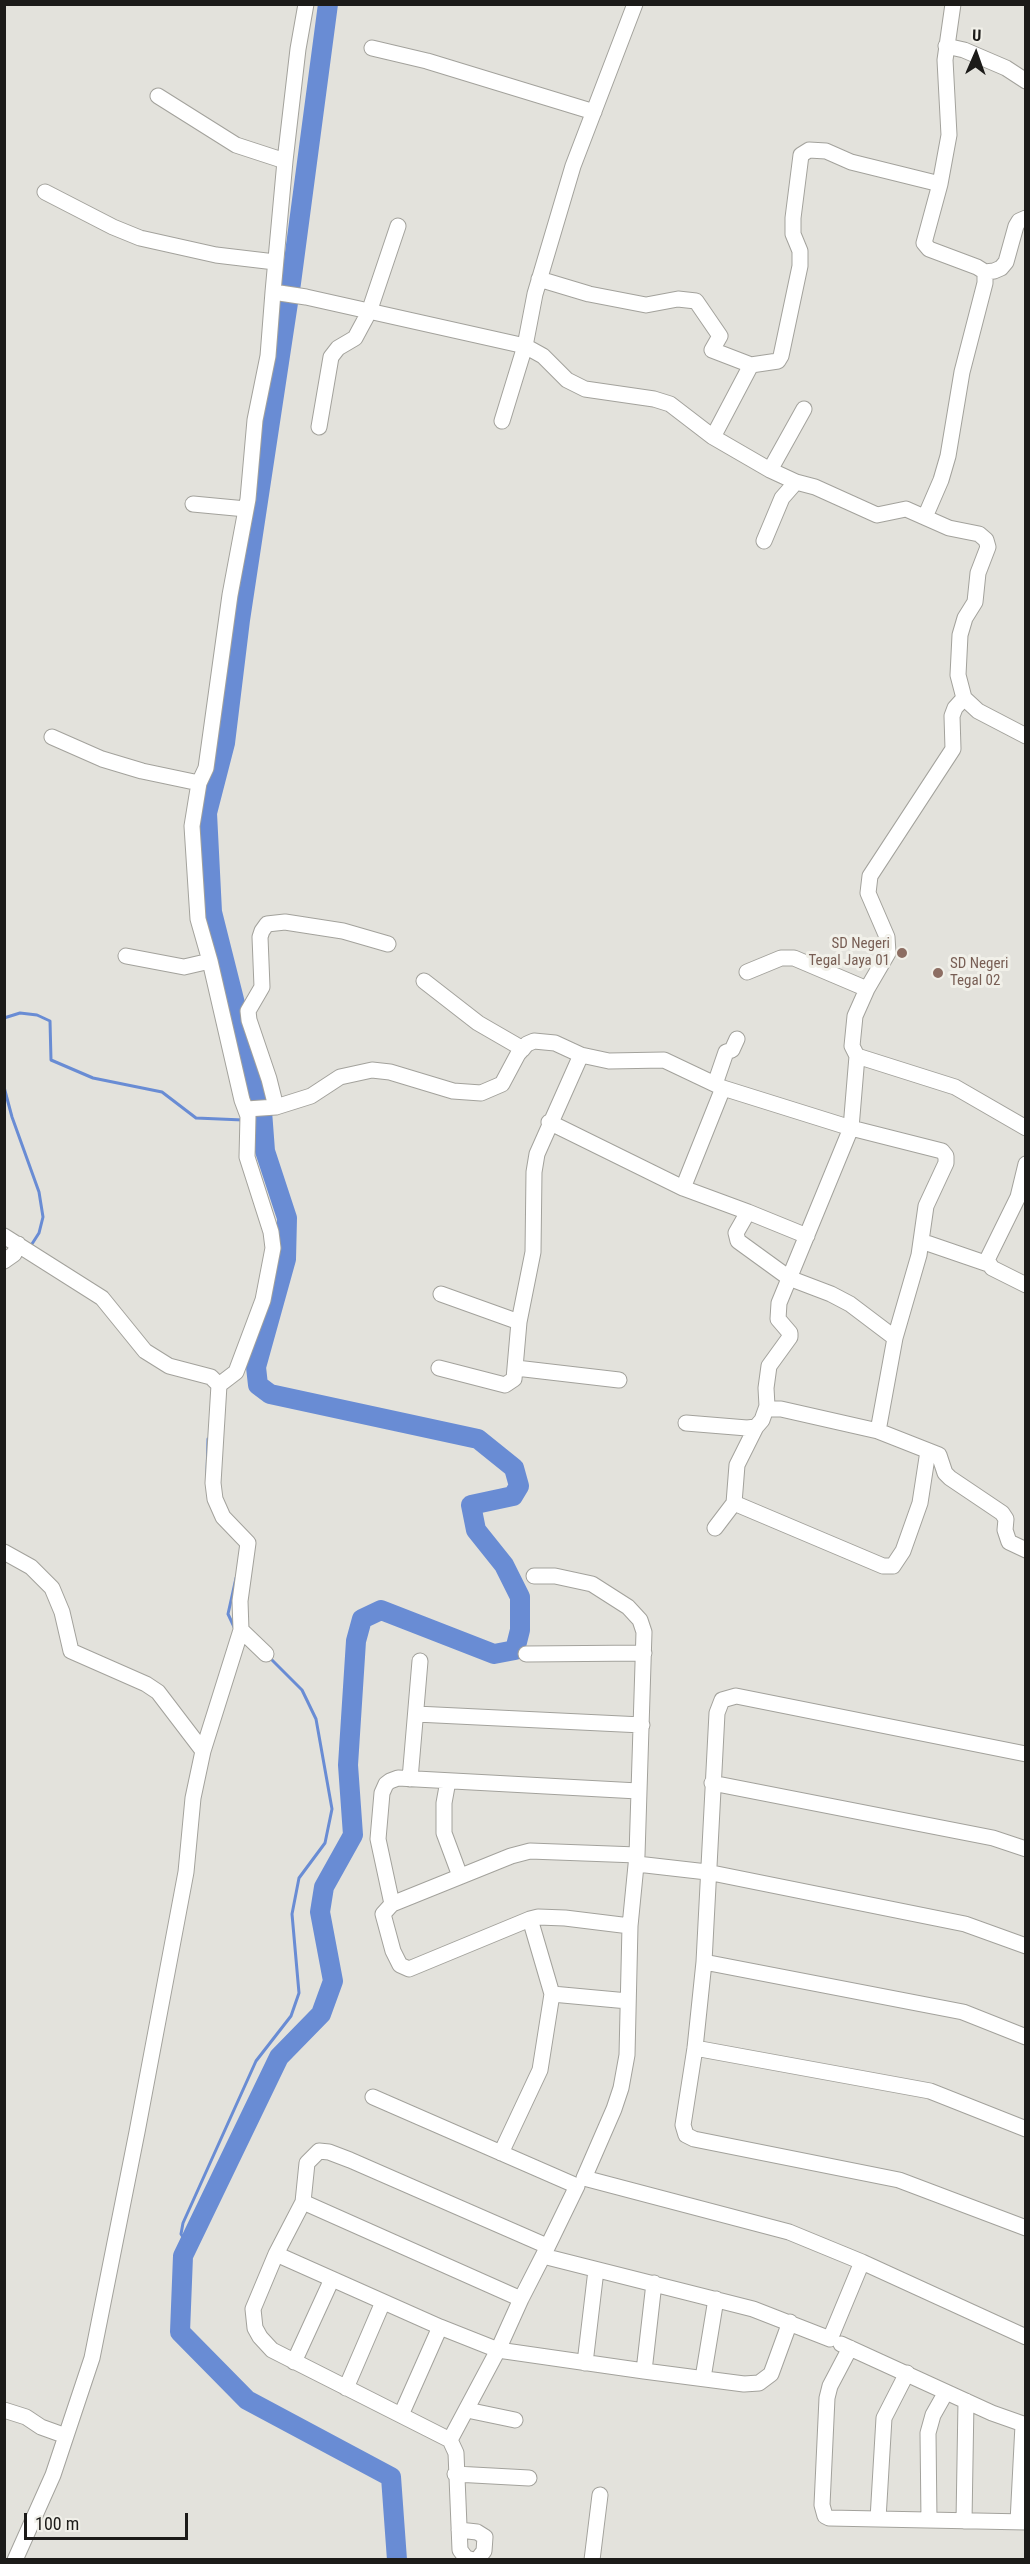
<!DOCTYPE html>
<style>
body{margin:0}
#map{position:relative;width:1030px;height:2564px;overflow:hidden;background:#e3e2dc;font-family:"Roboto Condensed",sans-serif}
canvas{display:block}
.frame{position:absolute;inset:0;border:6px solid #1c1b19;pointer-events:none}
.north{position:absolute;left:946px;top:24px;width:60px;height:60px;-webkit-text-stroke:4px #f1f0e9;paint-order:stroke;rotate:2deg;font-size:16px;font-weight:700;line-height:24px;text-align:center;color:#1c1b19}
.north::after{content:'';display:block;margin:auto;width:21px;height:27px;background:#1c1b19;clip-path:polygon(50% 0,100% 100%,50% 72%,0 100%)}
.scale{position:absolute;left:24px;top:2513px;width:164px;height:27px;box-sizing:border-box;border:3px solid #1c1b19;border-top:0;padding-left:8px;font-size:18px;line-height:21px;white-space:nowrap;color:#1c1b19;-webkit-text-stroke:4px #f1f0e9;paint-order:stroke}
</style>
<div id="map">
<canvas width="1030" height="2564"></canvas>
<div class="frame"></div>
<div class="north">U</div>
<div class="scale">100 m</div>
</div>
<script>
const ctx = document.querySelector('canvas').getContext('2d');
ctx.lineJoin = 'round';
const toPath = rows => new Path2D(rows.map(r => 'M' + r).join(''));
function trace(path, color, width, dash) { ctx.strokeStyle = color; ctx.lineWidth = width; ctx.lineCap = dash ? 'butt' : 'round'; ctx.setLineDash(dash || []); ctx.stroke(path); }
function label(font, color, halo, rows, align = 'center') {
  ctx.font = font + ' "Roboto Condensed",sans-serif'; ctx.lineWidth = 6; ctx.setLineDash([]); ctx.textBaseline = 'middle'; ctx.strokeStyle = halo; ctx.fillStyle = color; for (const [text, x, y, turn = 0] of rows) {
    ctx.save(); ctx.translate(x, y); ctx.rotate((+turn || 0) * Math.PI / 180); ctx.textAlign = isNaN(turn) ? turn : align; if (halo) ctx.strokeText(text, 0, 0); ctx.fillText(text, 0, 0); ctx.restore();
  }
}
const stream = toPath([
 [4,1018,20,1013,37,1015,50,1021,51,1060,93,1078,162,1092,196,1118,243,1120],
 [4,1087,12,1117,39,1192,43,1217,39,1233,30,1247],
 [207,1474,208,1439],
 [235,1629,228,1614,236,1578],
 [188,2245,181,2234,183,2223,256,2061,291,2016,299,1993,292,1914,299,1878,325,1843,332,1809,316,1719,302,1690,270,1658]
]);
const river = toPath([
 [328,4,291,283,240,620,225,743,207,813,212,912,262,1111,265,1151,287,1218,286,1259,256,1367,258,1385,270,1394,478,1439,514,1468,519,1486,513,1496,471,1505,476,1530,504,1565,520,1597,520,1630,515,1650,494,1654,381,1610,362,1619,356,1641,348,1765,353,1835,324,1887,320,1912,333,1981,321,2014,279,2057,183,2256,180,2332,247,2400,391,2477,397,2560]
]);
const minor = toPath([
 [953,4,945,60,949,135,940,184,924,243,929,249,977,267,985,272,994,271,1001,268,1006,262,1016,226,1019,221,1026,218],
 [946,46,964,50,1006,68,1026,81],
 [372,48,427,61,594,112],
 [158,96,236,145,285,161],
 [45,192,113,227,140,238,216,255,275,262],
 [539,279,589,294,646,305,678,299,696,301,720,336,712,350,751,365,778,361,781,356,800,266,800,251,793,234,793,218,801,155,809,150,826,151,851,162,940,184],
 [273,292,285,161,298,49,306,4],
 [502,421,525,346,535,294,573,166,635,4],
 [319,427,331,357,338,348,355,338,369,312,398,226],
 [713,437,751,365],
 [770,470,804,409],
 [193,504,246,509],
 [925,517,941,480,948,456,962,372,985,283,985,272],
 [764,541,782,498,796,482],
 [964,698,955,708,952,716,953,749,870,876,868,893,887,937,888,953,867,989,855,1016,852,1046,857,1056,955,1087,1026,1128],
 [52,737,102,759,142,771,199,783],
 [126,956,184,967,210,961],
 [747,972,781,958,794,958,867,989],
 [424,981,478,1023,523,1049],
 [715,1084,726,1052,732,1050,737,1039],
 [276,1107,269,1079,249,1020,248,1011,262,987,260,937,262,931,267,924,285,922,343,931,388,944],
 [247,1109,276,1107,311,1096,340,1077,372,1070,390,1072,453,1091,481,1093,502,1084,518,1054,527,1044,534,1041,555,1043,581,1055],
 [549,1122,683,1188,748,1212,736,1233,738,1241,789,1278,831,1294,850,1304,895,1338],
 [1026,1164,1018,1197,987,1260,992,1268,1026,1285],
 [683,1188,723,1088],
 [748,1212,807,1236],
 [4,1236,102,1298,145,1351,169,1366,211,1377,219,1385],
 [921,1241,988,1264],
 [4,1261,14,1254,18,1244],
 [441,1294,519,1322],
 [439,1368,505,1385,514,1379,519,1322,533,1252,534,1172,537,1154,581,1055,609,1061,664,1060,723,1088,851,1128,942,1151,946,1156,946,1163,926,1206,919,1255,895,1338,878,1431,781,1409,766,1409],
 [516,1368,619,1380],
 [686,1423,747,1428,756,1427,762,1420,767,1406,766,1388,769,1366,790,1337,790,1333,778,1319,779,1303,851,1128,857,1056],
 [878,1431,939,1455,945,1473,950,1478,1002,1513,1006,1519,1005,1530,1009,1542,1026,1550],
 [734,1503,883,1566,893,1566,903,1551,920,1503,928,1451],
 [715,1528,734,1503,737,1465,756,1427],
 [4,1552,31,1567,52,1588,62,1612,71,1651,146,1684,158,1692,203,1751],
 [534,1576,555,1576,592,1584,628,1607,640,1620,644,1632,637,1855,630,1926,627,2055,621,2088,614,2109,584,2178,789,2232,862,2262,1026,2337],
 [241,1630,266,1654],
 [526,1654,644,1653],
 [416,1714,642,1725],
 [1026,1754,736,1696,722,1700,717,1713,704,1962,695,2048,683,2125,686,2135,694,2139,899,2180,1026,2228],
 [410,1779,420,1661],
 [448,1781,444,1803,444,1833,460,1876],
 [712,1783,993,1838,1026,1849],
 [637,1864,707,1872,965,1924,1026,1946],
 [392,1904,378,1839,382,1793,386,1784,390,1781,398,1778,638,1791],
 [530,1919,409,1969,400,1965,393,1951,383,1914,392,1904,511,1856,530,1851,637,1855],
 [704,1962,963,2012,1026,2037],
 [628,2001,552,1994,530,1919,538,1917,565,1918,630,1926],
 [695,2048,930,2091,1026,2129],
 [373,2097,577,2186,543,2256,521,2299,498,2350,450,2440,272,2350,260,2337,255,2328,253,2309,276,2254,303,2202,307,2163,319,2151,329,2152,350,2160,547,2246],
 [501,2153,540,2070,552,1994],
 [303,2202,521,2299],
 [276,2254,440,2327,498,2350,644,2371,744,2384,759,2383,771,2374,790,2322],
 [543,2256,753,2309,830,2339,862,2262],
 [841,2344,992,2413,1026,2425],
 [850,2348,830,2386,827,2398,822,2505,825,2516,829,2518,878,2519,884,2418,907,2373],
 [294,2362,332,2279],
 [585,2363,596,2270],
 [644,2371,654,2283],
 [703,2378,716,2299],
 [346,2388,383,2302],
 [4,2410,26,2417,41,2427,66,2436],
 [467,2410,515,2420],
 [401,2415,440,2327],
 [450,2440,456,2453,460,2550,466,2558,473,2560],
 [455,2474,529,2478],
 [878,2519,1026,2522],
 [929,2520,928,2433,933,2415,946,2392],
 [964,2521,966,2401],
 [1018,2522,1023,2425],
 [459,2530,477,2532,485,2537,484,2551,477,2560],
 [15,2560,53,2475,92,2358,137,2132,186,1872,193,1798,203,1751,241,1630,240,1601,248,1543,223,1517,215,1499,213,1483,219,1385,236,1372,263,1300,273,1248,271,1232,247,1157,248,1116,242,1100,210,961,198,919,192,826,199,783,206,768,230,595,248,499,255,420,268,356,273,292,306,297,525,346,543,356,567,380,585,389,654,399,670,404,713,437,770,470,796,482,815,487,877,515,906,509,949,528,979,534,986,540,988,547,978,573,975,602,965,618,960,635,958,675,964,698,978,711,1026,736],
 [592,2560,600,2495]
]);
const markers = [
 [902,953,6,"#8d6e63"],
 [938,973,6,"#8d6e63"]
];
const educationNames = [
 ["SD Negeri",890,944],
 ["Tegal Jaya 01",890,961],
 ["SD Negeri",950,964,"left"],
 ["Tegal 02",950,981,"left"]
];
trace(stream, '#698cd4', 3);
trace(river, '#698cd4', 20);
trace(minor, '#a3a29c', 17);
trace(minor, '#fff', 15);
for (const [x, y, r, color] of markers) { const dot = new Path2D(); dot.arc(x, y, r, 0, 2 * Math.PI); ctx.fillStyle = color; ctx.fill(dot); trace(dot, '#f1f0e9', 2); }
label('15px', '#785e54', '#f1f0e9', educationNames, 'right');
</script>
